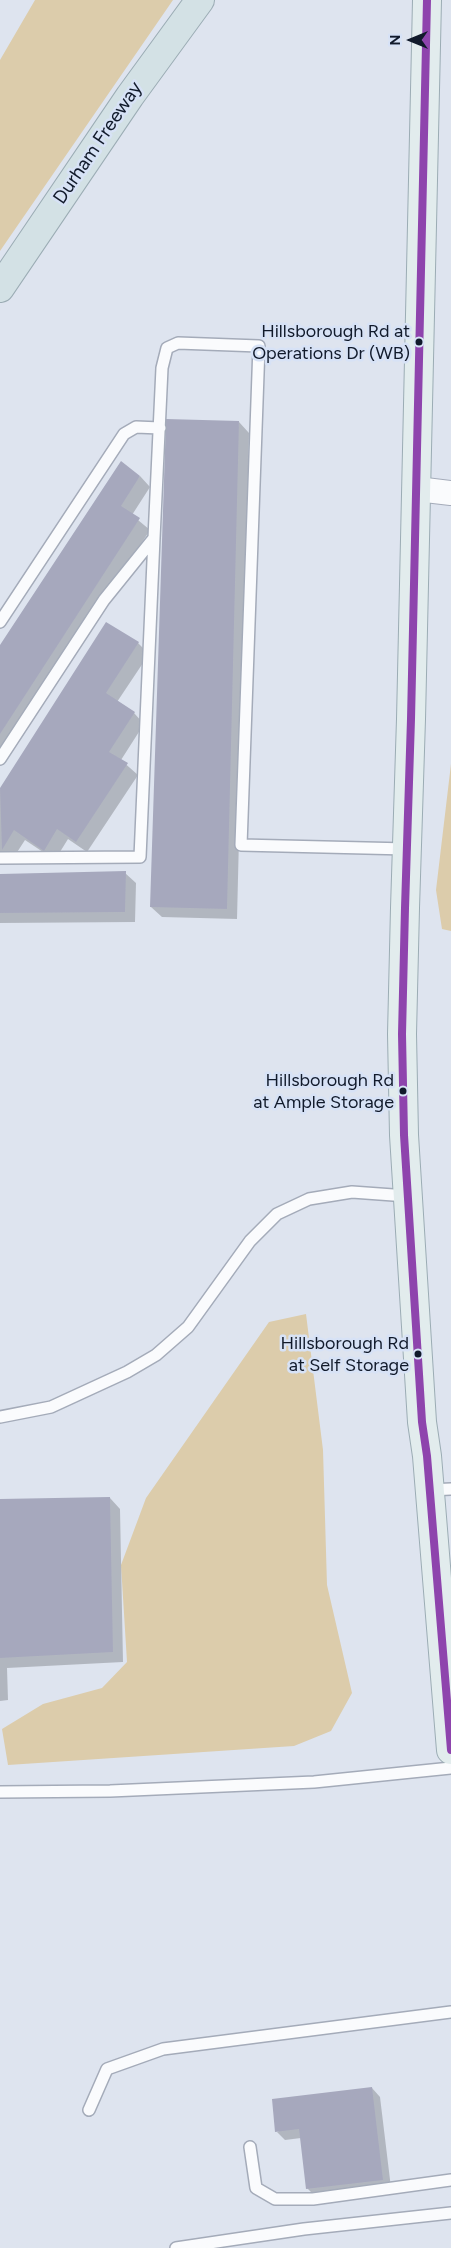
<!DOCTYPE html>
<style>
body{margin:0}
#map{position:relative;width:451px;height:2248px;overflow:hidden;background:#dee4ef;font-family:Figtree,sans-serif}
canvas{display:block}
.north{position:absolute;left:386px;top:15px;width:50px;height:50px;-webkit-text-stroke:4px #d7e2f6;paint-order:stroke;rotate:270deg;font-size:14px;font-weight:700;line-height:20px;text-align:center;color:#111a2b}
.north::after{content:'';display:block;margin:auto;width:18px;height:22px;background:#111a2b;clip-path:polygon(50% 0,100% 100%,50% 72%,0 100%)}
</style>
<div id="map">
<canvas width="451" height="2248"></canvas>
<div class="north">N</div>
</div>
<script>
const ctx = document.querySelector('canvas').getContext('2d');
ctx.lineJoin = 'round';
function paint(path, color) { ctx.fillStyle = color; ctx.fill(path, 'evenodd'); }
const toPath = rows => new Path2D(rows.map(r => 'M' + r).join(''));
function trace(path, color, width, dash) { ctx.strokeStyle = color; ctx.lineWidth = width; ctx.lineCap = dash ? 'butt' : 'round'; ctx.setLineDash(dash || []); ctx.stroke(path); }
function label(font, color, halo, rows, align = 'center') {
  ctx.font = font + ' Figtree,sans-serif'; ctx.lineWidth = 5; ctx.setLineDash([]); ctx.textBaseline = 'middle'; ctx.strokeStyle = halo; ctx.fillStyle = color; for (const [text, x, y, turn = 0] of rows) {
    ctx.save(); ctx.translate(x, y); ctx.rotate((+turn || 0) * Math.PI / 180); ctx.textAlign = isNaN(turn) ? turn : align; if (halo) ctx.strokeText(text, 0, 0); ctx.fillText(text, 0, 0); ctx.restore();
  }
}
const green = toPath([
 [35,0,173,0,0,251,0,60],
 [451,764,451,931,442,929,436,890],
 [306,1314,323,1450,327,1585,352,1693,331,1731,294,1746,8,1765,2,1729,43,1704,102,1688,127,1662,121,1565,146,1498,269,1322]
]);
const shadow = toPath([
 [239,422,249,433,237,919,162,917,151,907],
 [140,476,150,487,132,515,150,530,0,761,0,648],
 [107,624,138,643,149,654,117,702,134,713,144,724,121,760,138,775,87,852,68,839,55,860,25,840,12,860,0,852,0,790],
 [125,873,136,883,135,922,0,923,0,875],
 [110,1498,120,1509,123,1662,7,1668,8,1700,0,1701,0,1500],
 [372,2088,380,2097,391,2188,316,2197,307,2188,301,2138,285,2140,277,2132]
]);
const building = toPath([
 [166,419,239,421,227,909,150,907],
 [121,461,140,476,121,506,140,518,0,734,0,645],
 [106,622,139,642,106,693,135,712,109,752,128,763,76,842,57,829,44,851,14,830,2,850,0,788],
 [126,871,125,912,0,913,0,874],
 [110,1497,113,1652,0,1658,0,1499],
 [372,2087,383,2180,306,2189,299,2129,275,2132,272,2099]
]);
const lane = toPath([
 [0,622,124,434,136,427,160,428],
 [0,759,104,600,154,538,162,368,167,348,178,343,259,346,241,845,407,849],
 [0,858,140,857,154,538],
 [0,1417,51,1407,127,1372,156,1355,188,1327,250,1241,277,1214,309,1199,352,1192,407,1196],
 [429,1490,451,1489],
 [0,1792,110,1791,314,1782,451,1768],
 [89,2110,107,2069,163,2049,451,2012],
 [250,2147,256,2188,275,2199,313,2199,451,2180],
 [176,2248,304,2229,451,2213]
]);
const street = toPath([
 [417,489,451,493]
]);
const primary = toPath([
 [427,0,411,719,405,908,402,1034,404,1135,422,1422,427,1456,451,1750]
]);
const highway = toPath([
 [0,288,130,96,200,0]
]);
const bus1 = toPath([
 [427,0,411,719,405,908,402,1034,404,1135,422,1422,427,1456,451,1750]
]);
const markers = [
 [419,342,4.5,"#111a2b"],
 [403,1091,4.5,"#111a2b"],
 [418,1354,4.5,"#111a2b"]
];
const busNames = [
 ["Hillsborough Rd at",410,332],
 ["Operations Dr (WB)",410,354],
 ["Hillsborough Rd",394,1081],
 ["at Ample Storage",394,1103],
 ["Hillsborough Rd",409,1344],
 ["at Self Storage",409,1366]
];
const streetNames = [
 ["Durham Freeway",98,143,-56]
];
paint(green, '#dcccab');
paint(shadow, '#0003');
paint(building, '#a6a8bd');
trace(lane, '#a4abb9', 14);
trace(street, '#a4abb9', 26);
trace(primary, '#9bacb4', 30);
trace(highway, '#9bacb4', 30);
trace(lane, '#fafbfd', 11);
trace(street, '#fafbfd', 24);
trace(primary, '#e2eced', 28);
trace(highway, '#d3e1e5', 28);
trace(bus1, '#8e44ad', 8);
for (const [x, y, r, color] of markers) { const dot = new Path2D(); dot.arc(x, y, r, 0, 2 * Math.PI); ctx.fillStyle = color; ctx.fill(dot); trace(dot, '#d7e2f6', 2); }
label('18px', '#111a2b', '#d7e2f6', busNames, 'right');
label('19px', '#111a2b', '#d7e2f6', streetNames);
</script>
